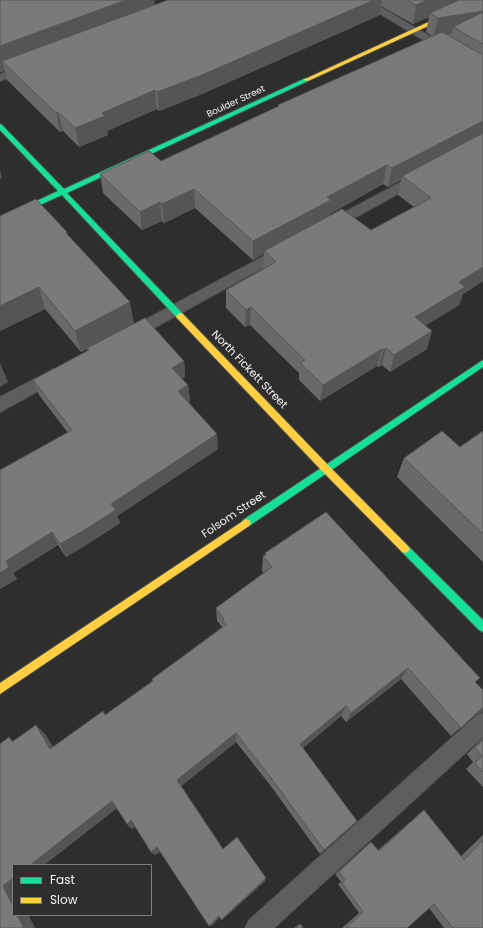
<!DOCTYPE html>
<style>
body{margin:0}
#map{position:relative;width:483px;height:928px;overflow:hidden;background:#2f2e2e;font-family:Poppins,sans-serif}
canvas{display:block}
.legend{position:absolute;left:12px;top:864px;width:140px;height:52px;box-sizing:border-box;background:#302d2e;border:1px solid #7f7d7e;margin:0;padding:5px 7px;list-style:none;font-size:12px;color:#f6f4f5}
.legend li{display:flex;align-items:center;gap:8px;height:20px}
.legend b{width:20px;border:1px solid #7f7d7e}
</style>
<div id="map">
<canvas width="483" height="928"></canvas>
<ul class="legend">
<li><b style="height:5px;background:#16e098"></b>Fast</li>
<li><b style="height:5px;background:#ffcf43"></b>Slow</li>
</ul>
</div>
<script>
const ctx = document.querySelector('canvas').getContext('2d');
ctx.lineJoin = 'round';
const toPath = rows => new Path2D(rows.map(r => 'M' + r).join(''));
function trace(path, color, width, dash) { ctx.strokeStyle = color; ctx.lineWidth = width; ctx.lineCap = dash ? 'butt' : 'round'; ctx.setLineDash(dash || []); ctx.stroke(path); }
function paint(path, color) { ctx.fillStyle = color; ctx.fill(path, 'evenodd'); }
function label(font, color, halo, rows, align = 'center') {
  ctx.font = font + ' Poppins,sans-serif'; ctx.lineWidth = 4; ctx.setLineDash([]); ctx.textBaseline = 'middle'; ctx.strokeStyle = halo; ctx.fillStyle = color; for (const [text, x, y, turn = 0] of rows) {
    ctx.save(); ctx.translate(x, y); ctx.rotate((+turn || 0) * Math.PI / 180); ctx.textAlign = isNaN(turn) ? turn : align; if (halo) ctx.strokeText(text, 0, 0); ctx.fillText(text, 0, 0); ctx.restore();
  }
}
const lane = toPath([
 [357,0,369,0,483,68,483,76,357,0],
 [28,64,34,67,32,69,0,81,0,74,28,64],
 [420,172,425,173,426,176,425,179,336,228,326,228,324,225,326,222,420,172],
 [283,246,288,248,290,251,288,254,134,339,129,341,124,339,121,335,124,331,283,246],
 [54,369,60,371,62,375,60,379,0,412,0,397,54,369],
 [483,713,483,737,274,928,245,928,249,920,476,716,483,713]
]);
const fast = toPath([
 [306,78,308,79,308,81,67,193,183,314,184,316,183,318,177,318,62,195,0,223,0,218,58,191,0,130,0,124,2,125,64,189,306,78],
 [483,360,483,367,249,526,246,527,243,526,241,523,243,520,483,360],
 [405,545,408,546,483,620,483,632,479,630,402,552,400,549,402,546,405,545]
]);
const slow = toPath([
 [476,0,483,1,308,81,303,80,476,0],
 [180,313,183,314,328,465,408,546,410,549,408,552,405,553,402,552,322,471,177,318,176,316,180,313],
 [246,519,249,520,251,523,249,526,0,694,0,683,246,519]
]);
const wall = toPath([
 [0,0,154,0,155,5,168,0,483,0,483,281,463,294,459,305,426,325,427,349,390,372,382,365,379,367,377,366,320,401,299,380,299,373,250,325,245,327,226,308,226,290,263,269,264,254,253,260,195,208,164,223,162,221,142,230,103,193,100,174,161,161,278,107,278,105,432,36,426,32,429,17,413,24,381,6,380,15,202,94,159,111,157,109,107,131,108,135,79,147,63,131,60,132,7,80,5,71,0,72],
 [401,180,398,195,414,207,371,230,329,216,330,214,383,184,388,187],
 [67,232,68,235,134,324,184,361,185,377,182,379,188,385,190,401,188,402,218,449,117,516,120,523,86,545,66,557,58,545,13,573,17,579,0,589,68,433,39,395,33,380,88,351,87,349,81,352,45,309,0,331],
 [483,431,483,562,397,477,404,458,460,447],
 [265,553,476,682,475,715,451,736,401,679,346,722,341,716,303,748,352,826,320,854,270,785,236,742,181,786,223,849,266,878,265,881,222,920,220,917,211,926,160,852,155,855,151,852,135,826,132,829,127,824,117,808,44,865,13,865,13,915,28,915,35,928,0,928,9,737,13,741,45,734,53,747,105,715,152,681,152,679,222,627,217,621,216,608,264,573,262,571,263,556,265,555],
 [483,738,483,787,466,769,473,762,467,754],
 [424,810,461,856,483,835,483,928,444,928,429,908,407,928,342,928,359,913,338,884,341,882,335,874,366,846,371,842,378,850,418,815],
 [300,924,303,928,294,928,298,925]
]);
const shadedWall = toPath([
 [126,0,154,0,155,13,2,61,5,71,0,72,0,46],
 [374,0,382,0,380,15,202,94,159,111,157,92],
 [428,0,466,0,430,13,429,17,413,24,416,5],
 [483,11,483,27,453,27,452,34,433,37,438,18],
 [155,90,157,109,107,131,108,135,79,147,75,128,102,113],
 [58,112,63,131,60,132,56,113],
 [483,121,483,138,402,176,401,180,388,187,392,168],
 [387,165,383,184,330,214,329,219,264,251,264,254,253,260,253,241,327,197],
 [0,170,2,178,0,179],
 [194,189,195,208,164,223,162,204],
 [160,202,162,221,142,230,140,212],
 [483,267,483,281,463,294,459,305,410,335,415,317,459,282],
 [39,287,45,309,0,331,0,306],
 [130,302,134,324,81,352,75,331],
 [251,307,250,325,245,327,246,310],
 [432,331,427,349,390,372,394,355],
 [386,348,382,365,379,367,383,350],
 [382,349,377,366,320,401,323,385],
 [184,361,185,377,174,384,172,368],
 [0,363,8,382,0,387],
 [188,385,190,401,180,406,178,391],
 [217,434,218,449,117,516,120,523,86,545,66,557,60,544,111,504],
 [52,532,58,545,13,573,17,579,0,589,0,573,6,561],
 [408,668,401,679,346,722,351,713],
 [346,706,341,716,297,753,300,744],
 [483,707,483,712,475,715,451,736],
 [36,725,45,734,59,757,50,749],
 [236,733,236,742,180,787,177,780],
 [112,801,118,807,44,865,30,865],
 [131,820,136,826,132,829,127,824],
 [157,847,161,851,155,855,151,852],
 [13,878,13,906,3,886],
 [266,878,265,881,222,920,221,920],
 [17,915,28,915,35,928,24,928],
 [219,916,220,917,211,926,209,926]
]);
const building = toPath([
 [0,0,126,0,0,46,0,0],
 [168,0,374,0,202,75,157,92,155,90,102,113,105,116,75,128,58,112,56,113,2,61,168,0],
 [407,0,428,0,416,5,407,0],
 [459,0,483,0,483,11,438,18,430,13,459,0],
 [483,12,483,44,453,27,483,12],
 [442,32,483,55,483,121,392,168,387,165,327,197,331,200,253,241,194,189,162,204,160,202,140,212,100,174,149,151,161,161,279,106,278,105,442,32],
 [483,133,483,267,459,282,465,287,415,317,432,331,394,355,386,348,383,350,382,349,323,385,300,363,305,360,251,307,246,310,226,290,276,262,264,251,342,209,371,230,431,198,402,176,483,133],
 [36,199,67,232,66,233,130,302,75,331,39,287,0,306,0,216,36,199],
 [145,318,184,361,172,368,188,385,178,391,217,434,111,504,116,510,81,532,60,544,52,532,6,561,9,567,0,573,0,470,72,430,33,380,89,350,87,348,145,318],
 [442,431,460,447,483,431,483,534,404,458,442,431],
 [326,512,480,678,475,682,483,690,483,707,461,728,408,668,351,713,346,706,300,744,357,821,324,850,271,778,236,733,177,780,223,849,237,837,266,878,221,920,219,916,209,926,157,847,151,852,131,820,127,824,112,801,30,865,13,865,13,878,3,886,13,906,13,915,17,915,24,928,0,928,0,744,9,737,12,742,36,725,50,749,103,711,105,715,153,681,152,679,226,625,222,620,224,619,216,608,272,567,263,556,266,555,265,553,326,512],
 [483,740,483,772,475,763,482,756,475,748,483,740],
 [424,810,464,860,483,840,483,928,453,928,434,904,407,928,346,928,363,912,342,883,345,880,339,872,371,842,379,851,424,810],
 [300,924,303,928,296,928,300,924]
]);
const farStreetnames = [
 ["Boulder Street",236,102,-25]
];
const streetNames = [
 ["North Fickett Street",249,370,46],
 ["Folsom Street",234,515,-34]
];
trace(lane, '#4c4b4b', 2);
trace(fast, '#4c4b4b', 2);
trace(slow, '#4c4b4b', 2);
paint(lane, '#5f5d5e');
paint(fast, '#16e098');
paint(slow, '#ffcf43');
paint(wall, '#6a6868');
paint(shadedWall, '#565555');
paint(building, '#7b7979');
trace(building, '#565555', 1);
label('9px', '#f6f4f5', '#302d2e', farStreetnames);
label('11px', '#f6f4f5', '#302d2e', streetNames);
</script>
